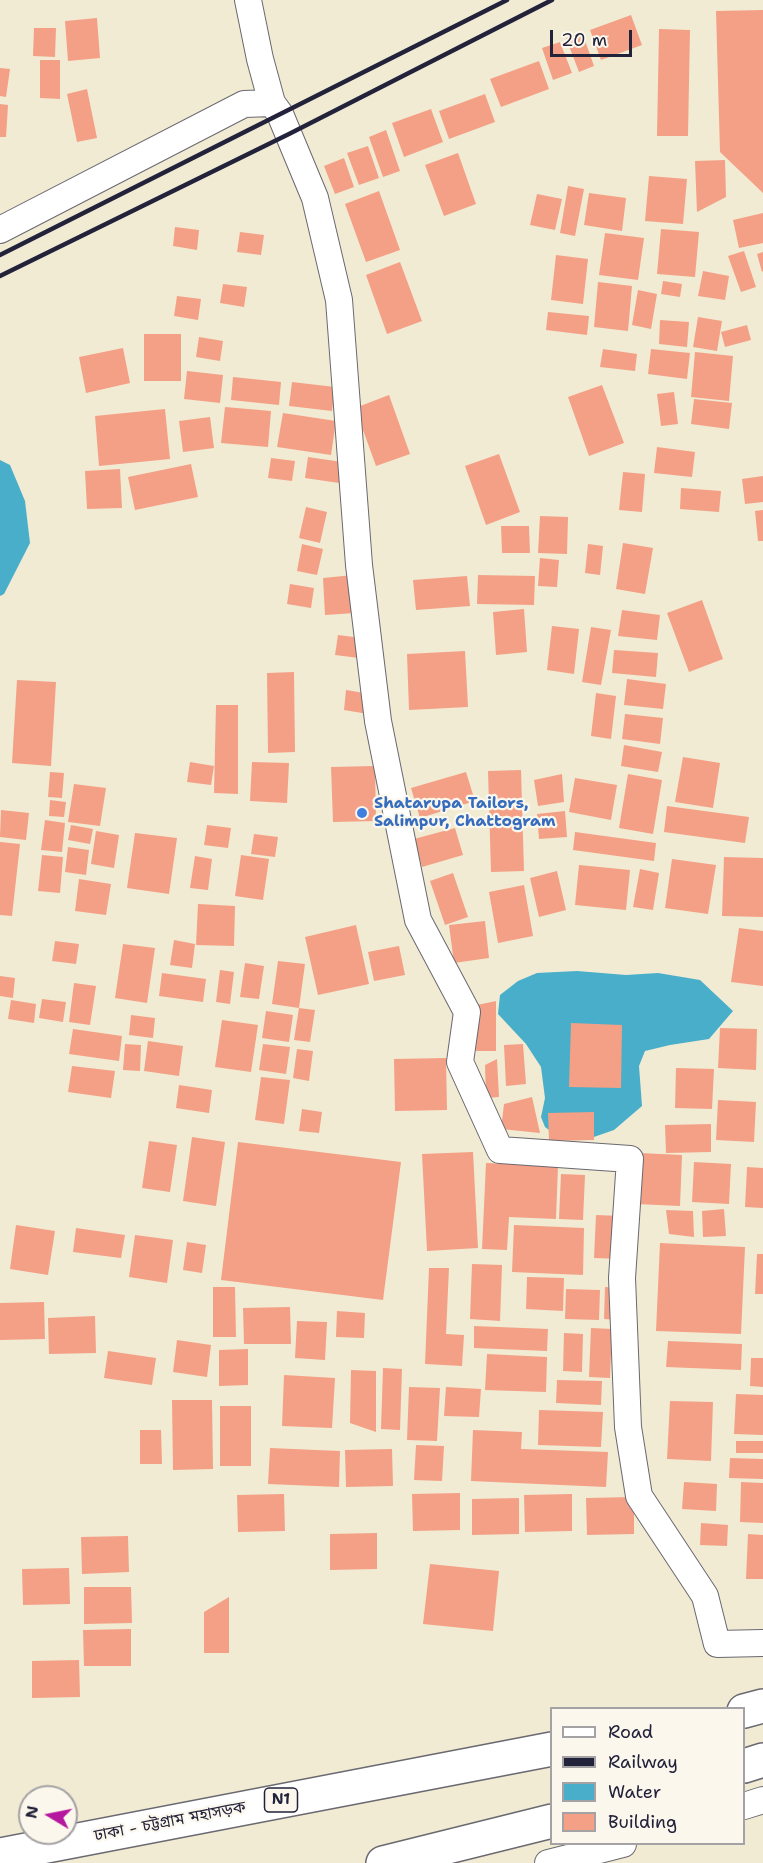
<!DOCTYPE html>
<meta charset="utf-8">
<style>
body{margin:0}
#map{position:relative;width:763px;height:1863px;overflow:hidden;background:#f1ebd3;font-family:"Shantell Sans",sans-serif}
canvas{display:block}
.legend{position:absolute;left:550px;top:1707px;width:195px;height:138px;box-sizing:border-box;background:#fbf7ec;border:2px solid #a4a2a5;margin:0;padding:8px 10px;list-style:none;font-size:18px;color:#22223b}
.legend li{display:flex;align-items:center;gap:12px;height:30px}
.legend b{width:30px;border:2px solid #a4a2a5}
.north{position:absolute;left:18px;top:1785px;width:60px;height:60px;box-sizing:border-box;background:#fbf7ec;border:2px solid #a4a2a5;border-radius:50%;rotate:280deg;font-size:16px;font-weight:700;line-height:24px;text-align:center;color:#22223b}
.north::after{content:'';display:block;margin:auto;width:21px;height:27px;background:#b5179e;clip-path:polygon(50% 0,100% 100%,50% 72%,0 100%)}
.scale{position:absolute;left:550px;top:30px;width:82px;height:27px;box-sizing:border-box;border:3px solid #22223b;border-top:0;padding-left:8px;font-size:18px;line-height:21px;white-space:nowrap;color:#22223b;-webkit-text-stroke:4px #fbf7ec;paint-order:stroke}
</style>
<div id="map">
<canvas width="763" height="1863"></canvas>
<ul class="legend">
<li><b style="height:8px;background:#fff"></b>Road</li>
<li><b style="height:8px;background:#22223b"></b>Railway</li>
<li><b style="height:16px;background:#49aec9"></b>Water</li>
<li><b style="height:16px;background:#f4a086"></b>Building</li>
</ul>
<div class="north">N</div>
<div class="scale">20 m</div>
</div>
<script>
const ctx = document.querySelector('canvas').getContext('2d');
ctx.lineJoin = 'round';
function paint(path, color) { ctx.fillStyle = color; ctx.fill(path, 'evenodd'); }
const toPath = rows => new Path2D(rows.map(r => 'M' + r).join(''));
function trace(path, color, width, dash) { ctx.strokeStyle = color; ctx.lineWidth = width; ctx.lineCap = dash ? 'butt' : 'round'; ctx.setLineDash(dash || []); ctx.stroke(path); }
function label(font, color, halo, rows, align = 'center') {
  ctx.font = font + ' "Shantell Sans","Noto Sans Bengali",sans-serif'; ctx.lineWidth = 4.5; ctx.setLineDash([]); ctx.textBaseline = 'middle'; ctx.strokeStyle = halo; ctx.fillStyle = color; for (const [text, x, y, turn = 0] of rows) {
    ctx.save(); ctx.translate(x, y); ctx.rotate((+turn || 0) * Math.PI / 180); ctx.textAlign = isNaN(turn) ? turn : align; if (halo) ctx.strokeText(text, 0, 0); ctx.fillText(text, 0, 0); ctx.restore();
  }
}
const water = toPath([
 [0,460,10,465,25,501,30,543,4,594,0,596],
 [577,971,626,975,658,973,700,980,733,1011,709,1039,670,1045,645,1051,639,1066,642,1106,614,1130,588,1139,556,1135,545,1127,541,1117,545,1098,541,1067,526,1044,498,1014,500,995,518,981,537,973]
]);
const building = toPath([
 [763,10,763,193,720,152,716,11],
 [631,15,642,45,601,60,590,30],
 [97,18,100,58,68,61,65,21],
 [34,28,56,28,55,57,33,56],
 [659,29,690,30,688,136,657,136],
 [582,32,594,66,579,72,566,38],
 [560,42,572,73,553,80,542,48],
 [40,60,60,60,60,99,40,98],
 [539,61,549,89,501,107,490,79],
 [0,68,10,69,6,97,0,96],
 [87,89,97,138,77,142,67,94],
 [485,94,495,122,449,139,439,111],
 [0,104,8,105,6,137,0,137],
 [431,109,443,142,404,157,392,123],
 [386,130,400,171,383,177,369,137],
 [368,146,379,178,359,185,347,153],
 [458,153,476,204,444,216,425,165],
 [344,158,354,187,335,194,324,166],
 [725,160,726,197,697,212,695,161],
 [649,176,687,179,683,224,645,221],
 [568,186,584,189,575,236,560,233],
 [379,191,400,250,366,262,345,204],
 [589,193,626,198,622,231,584,225],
 [537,194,562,199,555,230,530,225],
 [763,213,763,243,739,248,733,220],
 [175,227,199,230,197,250,173,246],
 [661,229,699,232,695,277,657,274],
 [240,232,264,235,261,255,237,252],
 [605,233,644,238,638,280,599,275],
 [744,251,756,287,741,292,728,256],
 [763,252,763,271,762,272,757,254],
 [556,255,588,259,583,304,551,300],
 [400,262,422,321,387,334,366,275],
 [703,271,729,276,725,300,698,296],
 [663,281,682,284,680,297,661,294],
 [598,282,632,286,628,331,594,327],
 [223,284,247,287,244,307,220,303],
 [638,290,657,294,651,329,632,325],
 [177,296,201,299,198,320,174,316],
 [548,312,589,316,587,335,546,330],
 [698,317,722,321,717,351,693,347],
 [660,320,689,322,687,347,659,344],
 [747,325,751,340,725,347,721,332],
 [144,334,181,334,181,381,144,381],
 [199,337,223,341,220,361,196,357],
 [123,348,130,383,86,393,79,357],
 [603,349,637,354,635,371,600,367],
 [651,349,690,353,687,379,648,374],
 [695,352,733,356,729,401,691,397],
 [187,371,223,375,220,403,184,399],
 [233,377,281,382,279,405,231,400],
 [292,382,335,387,332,411,289,406],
 [602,385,624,443,589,456,568,397],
 [674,392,678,424,661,426,657,394],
 [389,395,410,454,376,466,355,408],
 [694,399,732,403,729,429,691,424],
 [225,407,271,411,268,447,221,443],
 [165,409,170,459,99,466,95,416],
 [283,413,336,421,331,455,277,447],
 [210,417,214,448,183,452,179,421],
 [657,447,695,452,692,477,654,473],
 [499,454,520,512,486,525,465,466],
 [308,457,342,462,339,483,305,478],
 [271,458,295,461,292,481,268,478],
 [191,464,198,497,135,510,128,477],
 [120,469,122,508,87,509,85,471],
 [623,472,645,474,642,512,619,510],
 [763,476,763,502,745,504,742,479],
 [681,488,721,491,719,512,680,509],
 [306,507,327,512,320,543,299,538],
 [763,510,763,541,758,541,755,511],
 [540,516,568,517,567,554,538,553],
 [501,526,529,526,530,553,502,553],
 [623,543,653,548,645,594,616,589],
 [302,544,323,549,317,575,297,571],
 [588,544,603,546,600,575,585,573],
 [540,558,559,560,557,587,538,586],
 [353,575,355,613,325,615,323,578],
 [478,575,535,576,534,605,477,604],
 [467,576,470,606,416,610,413,580],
 [290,584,314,588,311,608,287,604],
 [702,600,723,659,689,672,667,613],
 [524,609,527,652,496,655,493,612],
 [622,610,660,615,657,640,618,636],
 [552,626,579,629,574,674,547,670],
 [591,627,611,630,601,685,582,682],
 [338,635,362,638,359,658,335,655],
 [614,650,658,653,656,677,612,673],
 [465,651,468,707,409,710,407,654],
 [294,672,295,752,268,753,267,673],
 [627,679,666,684,663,709,624,705],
 [17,680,56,682,51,766,12,763],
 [346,690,370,694,368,714,344,710],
 [596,693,616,696,611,739,591,736],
 [216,705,238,705,238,794,214,793],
 [625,714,663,718,660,744,622,739],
 [624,745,662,752,658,772,621,766],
 [683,757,720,763,713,808,675,802],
 [190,762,214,766,211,785,187,782],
 [252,762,289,763,287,803,250,801],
 [375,766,376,821,333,822,331,767],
 [521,770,524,871,491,872,488,771],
 [50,772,64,773,62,798,48,797],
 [466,772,475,801,420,818,411,788],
 [562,774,564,802,538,806,534,780],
 [628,774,662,780,653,834,619,828],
 [575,778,617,785,611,820,569,812],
 [74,784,106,788,100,826,68,822],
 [50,800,66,802,64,817,49,816],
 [667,806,749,817,745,843,664,832],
 [1,810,29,813,26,840,0,837],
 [565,811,567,837,539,839,537,814],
 [45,820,65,823,62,852,41,850],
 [71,825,93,829,90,844,68,840],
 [207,825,231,828,228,848,204,845],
 [455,828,463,855,422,867,414,839],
 [96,831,119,835,114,868,91,864],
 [575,832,656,843,654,861,573,850],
 [135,833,177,838,169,894,127,888],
 [254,834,278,837,275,857,251,854],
 [0,842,20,844,12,916,0,915],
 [68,847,89,850,86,875,65,872],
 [42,855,63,857,60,893,38,891],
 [241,855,269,859,263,900,235,896],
 [195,856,212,859,208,890,190,888],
 [724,857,763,858,763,917,722,916],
 [672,859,716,865,708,914,665,908],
 [579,865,630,870,626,910,575,905],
 [640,869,659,873,653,910,633,907],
 [557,871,566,910,539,917,530,878],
 [453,873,468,917,445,925,430,881],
 [79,879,111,884,106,915,75,911],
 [524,885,533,936,498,943,489,892],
 [198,904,235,906,234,946,196,945],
 [485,921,489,958,454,963,449,925],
 [356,925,369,984,318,995,305,937],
 [739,928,763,931,763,986,731,982],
 [174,940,195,944,192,968,170,965],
 [55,941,79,944,76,964,52,961],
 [123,944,155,948,147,1003,115,998],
 [399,946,405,975,374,981,368,952],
 [278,961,305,964,299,1008,272,1004],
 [245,963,264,966,259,999,240,997],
 [220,970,234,972,230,1004,216,1002],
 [162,973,206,979,203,1002,159,996],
 [0,976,15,978,13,998,0,996],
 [74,983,96,986,90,1025,69,1022],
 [42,999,66,1002,63,1022,39,1018],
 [11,1000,36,1004,34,1023,8,1019],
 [496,1001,496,1051,476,1051,477,1005],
 [299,1008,315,1010,310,1042,294,1040],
 [266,1011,293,1015,289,1042,262,1038],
 [131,1015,155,1018,153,1038,129,1035],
 [222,1020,258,1025,251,1072,215,1067],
 [571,1023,622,1025,621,1088,569,1087],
 [720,1028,757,1029,756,1070,718,1068],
 [73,1029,122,1036,119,1061,69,1054],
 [148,1041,183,1046,179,1076,144,1071],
 [125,1044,141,1045,140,1071,123,1070],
 [263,1044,290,1047,286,1074,259,1070],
 [523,1044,526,1084,506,1086,504,1045],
 [297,1049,313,1051,309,1081,293,1078],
 [446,1058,447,1110,395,1111,394,1059],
 [497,1059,499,1097,486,1098,485,1065],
 [72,1066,115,1071,111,1098,68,1092],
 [676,1068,714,1069,712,1109,675,1108],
 [261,1077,290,1080,284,1124,255,1120],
 [179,1085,212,1090,209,1113,176,1108],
 [532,1097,540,1133,501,1129,504,1104],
 [718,1100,756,1102,754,1142,716,1140],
 [302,1109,322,1112,319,1133,299,1131],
 [594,1112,594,1140,549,1141,548,1113],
 [711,1124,711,1152,666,1153,665,1125],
 [192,1137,225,1142,216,1206,183,1201],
 [149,1141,177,1145,170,1192,142,1188],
 [238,1142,401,1162,383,1300,221,1280],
 [473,1152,478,1248,427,1251,422,1154],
 [639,1153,682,1155,680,1206,636,1204],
 [694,1162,731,1164,729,1204,692,1202],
 [486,1163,558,1166,556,1219,509,1217,507,1250,482,1249],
 [747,1167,763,1168,763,1208,745,1207],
 [561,1174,585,1175,583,1220,559,1219],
 [724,1209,726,1236,703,1237,702,1211],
 [666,1210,693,1211,694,1237,669,1234],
 [596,1215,622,1216,621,1259,594,1258],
 [16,1225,55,1231,48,1275,10,1269],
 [514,1225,584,1228,583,1275,512,1272],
 [76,1228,125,1235,121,1258,73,1252],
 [135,1235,173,1240,167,1283,129,1277],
 [187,1242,206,1245,202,1273,183,1270],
 [660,1243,745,1247,741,1334,656,1331],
 [757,1254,763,1254,763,1294,755,1294],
 [472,1264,502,1265,500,1321,470,1319],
 [429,1268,449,1268,446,1334,464,1335,462,1366,425,1364],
 [527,1277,564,1278,563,1311,526,1309],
 [213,1287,235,1287,236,1337,213,1337],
 [605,1287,620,1288,619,1320,604,1319],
 [566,1289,600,1290,599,1320,565,1319],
 [44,1302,45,1339,0,1340,0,1303],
 [290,1307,291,1344,244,1344,243,1308],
 [337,1311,365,1313,364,1338,336,1337],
 [95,1316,96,1353,49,1354,48,1318],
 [297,1321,327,1322,325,1360,295,1358],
 [474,1326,548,1329,547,1351,474,1348],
 [591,1328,612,1329,610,1378,589,1377],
 [564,1333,583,1334,582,1372,563,1371],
 [177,1340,211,1345,207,1377,173,1372],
 [668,1341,742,1344,741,1370,666,1367],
 [248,1349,248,1385,219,1386,219,1350],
 [108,1351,156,1358,152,1385,104,1378],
 [487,1354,547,1357,546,1392,485,1390],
 [751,1358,763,1358,763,1387,750,1386],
 [383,1368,402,1369,400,1430,381,1429],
 [351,1370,376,1371,376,1432,350,1423],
 [284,1375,335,1378,332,1428,282,1426],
 [557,1380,602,1381,601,1405,556,1403],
 [409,1387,440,1388,437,1441,407,1440],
 [446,1387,481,1389,479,1417,444,1416],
 [736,1394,763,1395,763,1435,734,1434],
 [172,1400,212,1400,213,1469,173,1470],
 [670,1401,713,1402,711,1461,667,1459],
 [220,1406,251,1406,251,1466,220,1466],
 [539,1410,603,1412,601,1447,538,1445],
 [140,1430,161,1430,162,1464,140,1464],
 [473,1430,522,1432,521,1449,608,1452,606,1487,471,1481],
 [736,1441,763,1441,763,1453,736,1453],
 [416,1445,444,1446,442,1481,414,1480],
 [270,1448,340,1451,339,1487,268,1484],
 [392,1449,393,1486,346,1487,345,1450],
 [730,1458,763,1459,763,1479,729,1478],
 [684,1482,717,1484,716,1511,682,1509],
 [741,1482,763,1483,763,1523,740,1522],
 [460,1493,460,1530,413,1531,412,1494],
 [284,1494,285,1531,238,1532,237,1495],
 [572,1494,572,1531,525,1532,524,1495],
 [634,1497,634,1534,587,1535,586,1498],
 [519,1498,519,1534,472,1535,472,1499],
 [701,1523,728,1525,727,1546,700,1545],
 [377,1533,377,1569,330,1570,330,1534],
 [748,1534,763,1535,763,1579,746,1579],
 [128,1536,129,1572,82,1574,81,1537],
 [430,1564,499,1571,493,1631,423,1624],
 [69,1568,70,1604,23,1605,22,1569],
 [84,1587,131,1587,132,1623,84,1624],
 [229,1597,229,1653,204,1653,204,1612],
 [131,1629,131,1666,84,1666,83,1630],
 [79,1660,80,1697,32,1698,32,1661]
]);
const minor = toPath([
 [248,0,260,59,272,103],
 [0,230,244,104,272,103,280,114,315,198,339,300,359,565,378,721,418,920,467,1012,460,1062,500,1150,630,1159,622,1278,628,1427,639,1496,705,1596,717,1644,763,1643],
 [744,1806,763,1800],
 [548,1863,623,1844]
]);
const trunk = toPath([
 [744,1711,763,1706],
 [744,1766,763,1760],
 [0,1855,552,1749],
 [383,1863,552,1821]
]);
const rail = toPath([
 [0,255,507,0],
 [0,276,289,134,552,0]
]);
const markers = [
 [362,813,6,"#3f7fe0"]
];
const shields = [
 [281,1800,33]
];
const shieldNames = [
 ["N1",281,1800]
];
const shopNames = [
 ["Shatarupa Tailors,",374,804],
 ["Salimpur, Chattogram",374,822]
];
const streetNames = [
 ["ঢাকা - চট্টগ্রাম মহাসড়ক",170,1822,-11]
];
paint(water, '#49aec9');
paint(building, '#f4a086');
trace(minor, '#6a6870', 28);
trace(trunk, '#6a6870', 36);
trace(minor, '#fff', 26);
trace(trunk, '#fff', 33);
trace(rail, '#22223b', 4.5);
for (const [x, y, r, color] of markers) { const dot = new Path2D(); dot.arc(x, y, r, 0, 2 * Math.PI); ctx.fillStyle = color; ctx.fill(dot); trace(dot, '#fbf7ec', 2); }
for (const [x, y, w] of shields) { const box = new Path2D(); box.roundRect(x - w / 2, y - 12, w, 24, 4.5); ctx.fillStyle = '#fbf7ec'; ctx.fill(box); trace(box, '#22223b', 1.5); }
label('bold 15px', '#22223b', null, shieldNames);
label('bold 16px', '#366cbe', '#fbf7ec', shopNames, 'left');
label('16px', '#22223b', '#fbf7ec', streetNames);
</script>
